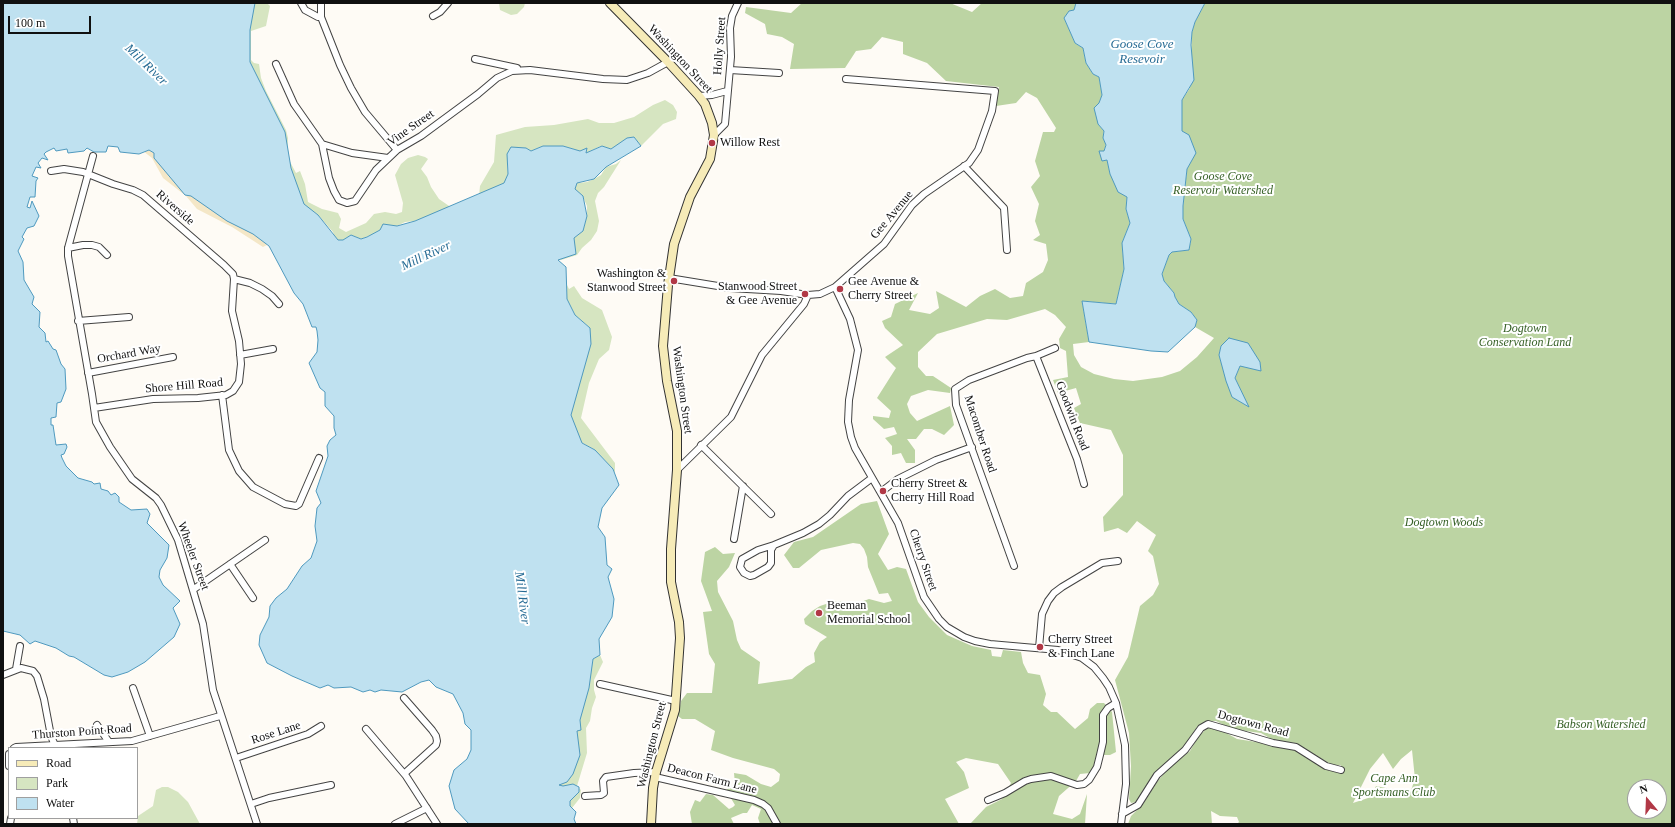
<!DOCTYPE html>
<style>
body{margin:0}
#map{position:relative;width:1675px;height:827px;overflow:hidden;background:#fefbf5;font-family:"Times New Roman",serif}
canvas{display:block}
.frame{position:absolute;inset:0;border:4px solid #101010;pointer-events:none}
.legend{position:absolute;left:8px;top:747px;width:130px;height:72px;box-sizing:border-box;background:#fff;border:1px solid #9f9f9f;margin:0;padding:5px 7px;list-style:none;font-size:12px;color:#101010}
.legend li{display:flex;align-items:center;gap:8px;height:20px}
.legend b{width:20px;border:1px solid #9f9f9f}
.north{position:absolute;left:1627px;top:779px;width:40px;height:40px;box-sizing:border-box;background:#fff;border:1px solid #9f9f9f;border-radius:50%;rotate:341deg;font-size:11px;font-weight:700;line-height:16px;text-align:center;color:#101010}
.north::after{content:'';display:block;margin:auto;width:14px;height:18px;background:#b13846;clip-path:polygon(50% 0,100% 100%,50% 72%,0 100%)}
.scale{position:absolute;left:8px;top:16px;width:83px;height:18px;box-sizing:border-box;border:2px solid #101010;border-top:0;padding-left:5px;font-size:12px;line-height:14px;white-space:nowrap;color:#101010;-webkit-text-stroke:3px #fff;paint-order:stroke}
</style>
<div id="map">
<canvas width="1675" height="827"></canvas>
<div class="frame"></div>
<ul class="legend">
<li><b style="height:5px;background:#f6ebb8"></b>Road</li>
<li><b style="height:11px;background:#d6e5c1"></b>Park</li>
<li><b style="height:11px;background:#bfe1f0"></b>Water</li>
</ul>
<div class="north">N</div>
<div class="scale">100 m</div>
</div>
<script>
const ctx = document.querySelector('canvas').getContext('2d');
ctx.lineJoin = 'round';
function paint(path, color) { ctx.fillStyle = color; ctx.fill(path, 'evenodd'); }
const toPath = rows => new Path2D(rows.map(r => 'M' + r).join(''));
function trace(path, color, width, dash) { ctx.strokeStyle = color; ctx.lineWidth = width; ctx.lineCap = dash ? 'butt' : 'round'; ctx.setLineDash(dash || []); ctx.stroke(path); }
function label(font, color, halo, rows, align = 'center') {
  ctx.font = font + ' "Times New Roman",serif'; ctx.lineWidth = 4; ctx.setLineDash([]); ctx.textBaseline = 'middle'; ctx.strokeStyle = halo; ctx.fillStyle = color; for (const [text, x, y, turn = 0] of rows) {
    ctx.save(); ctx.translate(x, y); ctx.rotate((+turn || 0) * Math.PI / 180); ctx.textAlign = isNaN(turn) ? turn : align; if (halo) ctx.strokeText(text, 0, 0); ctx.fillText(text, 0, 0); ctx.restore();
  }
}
const green = toPath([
 [164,3,267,3,270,6,266,26,251,31,251,60,254,63,259,64,261,78,266,91,286,130,288,138,287,156,296,173,300,171,305,184,308,202,322,209,338,213,341,219,339,228,346,232,366,223,374,214,385,212,396,214,402,212,403,203,395,175,401,164,408,158,418,155,425,157,428,159,421,169,427,177,431,187,439,199,452,208,415,221,405,222,397,226,380,230,374,234,361,239,351,235,340,243,336,241,333,232,318,215,297,200],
 [499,3,525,3,524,7,517,14,511,15,500,10],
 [665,100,673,105,677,112,676,119,663,124,641,146,634,137,611,149,601,146,586,153,563,146,543,146,531,151,526,148,514,148,507,165,508,174,504,186,479,196,480,186,494,162,496,135,525,127,554,125,588,119,599,123,614,123,634,117,653,105],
 [621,160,604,187,598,193,595,201,599,221,597,231,591,240,582,248,577,255,561,260,555,258,555,238,583,231,587,216,587,206,583,197,570,184,587,182,594,179,601,175,606,167,616,164],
 [567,285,569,289,574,286,582,298,602,310,612,337,609,350,599,359,589,383,581,418,615,463,615,473,613,469,595,450,579,441,568,426,590,328,575,315,567,299],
 [600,655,603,662,594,680,594,690,596,697,592,708,590,721,586,728,587,753,577,786,581,790,580,798,572,808,568,804,558,785,580,755,575,731,593,659],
 [162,787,168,787,178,792,188,802,200,824,137,824,138,816,153,806,156,790]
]);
const forest = toPath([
 [802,3,950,3,972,12,982,3,1076,3,1074,10,1064,18,1075,43,1083,48,1086,63,1093,74,1099,77,1102,95,1099,103,1098,124,1104,131,1103,138,1106,144,1104,151,1100,151,1107,159,1110,174,1127,197,1126,209,1130,223,1122,243,1124,269,1116,304,1082,301,1089,342,1073,344,1074,355,1081,367,1094,374,1114,379,1133,381,1162,377,1180,371,1197,357,1214,338,1195,327,1197,320,1191,312,1179,304,1175,297,1174,293,1164,281,1162,274,1169,255,1172,252,1189,250,1191,239,1183,219,1183,206,1187,169,1195,153,1182,132,1182,100,1190,88,1192,32,1195,22,1205,3,1672,3,1672,824,1237,824,1239,822,1237,817,1220,816,1211,811,1212,824,1128,824,1131,816,1143,804,1157,782,1167,770,1190,751,1198,737,1208,727,1221,730,1237,739,1276,745,1295,750,1327,769,1337,772,1341,765,1332,765,1295,743,1273,740,1261,733,1238,730,1226,726,1216,721,1209,721,1197,727,1184,747,1153,776,1139,798,1136,802,1131,803,1129,799,1131,766,1129,733,1115,680,1128,657,1140,606,1153,595,1159,584,1153,556,1148,551,1156,535,1137,521,1127,533,1118,528,1104,532,1103,517,1123,495,1123,455,1111,430,1080,423,1074,408,1081,404,1076,388,1058,393,1053,380,1068,377,1066,351,1060,348,1059,339,1066,327,1055,315,1045,309,1007,320,987,319,937,334,918,352,918,367,926,376,933,376,951,388,950,393,928,390,911,396,907,404,910,413,917,421,950,406,954,425,944,435,932,429,924,429,916,439,907,439,915,450,915,463,906,463,901,453,892,455,892,446,885,438,897,434,894,427,884,429,873,419,873,416,889,418,891,411,877,398,896,368,885,357,903,345,885,328,882,321,891,317,895,304,918,293,909,310,930,314,939,308,936,291,966,307,980,296,995,289,1010,298,1023,296,1026,283,1043,272,1048,260,1046,244,1033,240,1040,235,1035,221,1039,204,1031,187,1040,176,1035,161,1043,132,1054,132,1056,128,1037,98,1026,92,1016,103,996,106,999,87,946,81,927,63,903,54,903,42,882,37,871,49,856,51,845,68,790,69,794,44,782,37,767,34,765,24,745,13,746,7,791,13],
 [1221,346,1240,366,1235,378,1248,406,1232,397,1219,355],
 [1412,750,1415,779,1410,793,1376,786,1371,797,1353,803,1370,769,1383,753,1393,769,1401,759],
 [1635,787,1659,787,1659,811,1635,811],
 [877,501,889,534,878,554,888,570,897,567,906,569,918,602,929,617,947,635,972,646,991,650,992,656,1001,657,1003,650,1021,652,1023,663,1028,673,1040,675,1046,694,1043,705,1051,712,1057,712,1075,729,1088,718,1090,709,1097,703,1104,703,1112,712,1116,752,1110,755,1098,755,1097,760,1090,773,1080,774,1076,781,1059,796,1053,814,1072,819,1080,814,1087,794,1085,824,970,824,986,807,1002,799,1011,783,998,764,966,758,956,762,964,772,969,788,945,799,959,824,760,824,758,818,761,809,752,805,747,813,743,813,731,818,734,824,692,824,690,812,695,800,700,802,706,794,713,795,729,809,733,807,735,805,726,790,735,784,734,773,746,775,761,784,771,787,779,781,780,774,774,769,733,758,711,750,715,731,695,719,682,719,678,716,681,701,687,693,712,693,715,664,709,654,703,612,712,611,701,581,705,552,715,547,723,554,735,553,729,567,717,581,718,592,733,621,737,640,741,649,760,662,758,684,792,679,806,667,815,662,814,653,820,642,827,637,805,624,804,619,812,611,820,606,835,601,858,603,869,599,884,603,892,601,888,593,879,594,868,567,867,557,864,549,860,544,853,543,821,550,799,568,793,568,784,555,794,542,813,537,861,504]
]);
const sand = toPath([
 [145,144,245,224,271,243,263,247,232,227,197,209,186,196,163,178,152,158,143,151]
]);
const water = toPath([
 [3,3,255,3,250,30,250,62,285,132,291,168,304,204,318,215,338,240,343,240,351,235,361,239,367,237,380,230,383,224,397,226,415,221,504,183,508,174,507,154,511,147,526,148,531,151,543,146,563,146,580,151,587,148,586,153,602,146,611,149,627,138,634,137,641,146,606,167,594,179,577,183,575,189,583,196,587,216,583,231,574,238,576,254,558,260,566,267,567,299,575,315,590,328,591,344,571,415,582,443,595,450,613,469,619,485,602,508,598,527,605,537,607,565,612,569,608,577,614,599,612,617,599,639,600,655,593,659,589,688,580,720,581,730,577,731,580,755,573,774,567,782,559,785,563,786,573,784,579,787,579,792,570,801,570,806,576,812,574,819,576,824,469,824,455,809,449,786,454,770,467,759,471,750,471,730,465,724,463,713,453,694,436,687,429,680,421,682,402,692,381,690,375,692,370,690,363,692,351,687,334,688,328,685,320,688,292,676,267,663,259,645,260,635,269,617,270,606,276,598,287,589,302,566,311,558,317,541,315,526,317,508,321,503,316,491,328,456,327,446,330,440,336,435,334,428,334,416,325,406,325,392,320,388,309,363,317,352,318,340,317,331,316,327,312,327,303,304,294,293,269,246,253,234,227,221,191,196,185,195,154,158,154,153,149,150,139,154,120,152,118,147,108,146,106,152,94,152,87,148,84,151,68,153,67,149,56,151,54,148,46,152,44,154,48,160,42,158,38,163,41,168,36,167,32,176,38,178,36,181,35,197,30,197,27,207,30,208,32,201,39,216,34,226,27,228,22,237,24,239,18,251,23,262,24,280,34,297,32,304,40,312,39,327,45,333,46,342,48,341,53,349,56,350,61,364,65,369,66,389,61,402,57,403,56,417,51,418,51,425,53,425,56,445,66,444,67,447,64,454,61,455,62,458,66,466,78,478,92,482,94,484,100,483,101,489,108,491,111,495,115,493,119,497,119,502,131,510,147,509,150,514,147,523,169,545,167,558,160,570,159,577,163,585,180,601,173,608,180,624,174,637,145,662,128,672,112,677,104,675,74,657,69,656,56,648,35,641,30,644,20,635,3,631,3,3],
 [1076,3,1205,3,1195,22,1192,32,1191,45,1194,80,1182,100,1182,131,1189,135,1196,153,1187,169,1183,206,1183,219,1191,239,1189,250,1172,252,1169,255,1162,274,1164,281,1174,293,1175,297,1179,304,1191,312,1197,320,1195,327,1168,352,1151,351,1089,342,1082,301,1116,304,1124,269,1122,243,1130,223,1126,209,1127,197,1118,192,1110,174,1107,160,1102,161,1099,151,1104,151,1106,145,1103,138,1104,131,1098,124,1094,108,1099,103,1102,95,1099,77,1093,74,1086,63,1083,48,1075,43,1064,18,1069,11,1074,10,1076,3],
 [1229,338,1248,343,1260,362,1261,371,1240,366,1235,378,1249,407,1232,397,1226,381,1219,355,1221,346,1229,338]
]);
const minor = toPath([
 [301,3,305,10,318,17,321,17],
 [321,3,321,17,340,65,351,88,365,112,397,150],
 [433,16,440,12,448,3],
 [475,59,517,68],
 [276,64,294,104,322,144,329,178,334,191,339,200,347,203,355,201,376,170,397,150,421,136,478,94,497,78,512,71,530,70,603,79,627,80,648,73,668,62],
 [730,70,779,73],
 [699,96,712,95,727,91],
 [714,135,725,124,731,57,730,28,732,16,738,3],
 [322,144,352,153,388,158],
 [93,156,68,248,68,256,92,394,96,422,110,447,132,479,156,498,161,505,178,540,203,624,213,690,257,824],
 [964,166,1004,208,1007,250],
 [51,171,64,169,83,172,113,184,133,190,143,195,224,265,233,274,234,279,232,311,239,341,241,364,239,382,233,391,226,395,198,398,153,399,94,408],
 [68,248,83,245,92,245,99,247,107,255],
 [669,278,730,288,781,291,808,295,820,294,835,287,884,244,912,205,924,194,969,163,978,150,992,111,995,91,846,79],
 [234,279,250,283,262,289,272,296,279,304],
 [835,287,850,319,858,350,849,400,848,422,851,437,855,448,898,523,924,597,939,619,947,627,964,637,975,641,990,644,1058,650,1082,658,1094,667,1103,678,1109,687,1116,703,1125,745,1126,784,1121,824],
 [78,321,129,317],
 [240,355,273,349],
 [1036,356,1077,459,1084,484],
 [88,373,173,357],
 [222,395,229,450,239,471,253,487,285,504,296,506,299,504,319,458],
 [701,445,771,514],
 [677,470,731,417,762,355,804,304,808,295],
 [881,492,898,479,936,460,972,447],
 [734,539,743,486],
 [774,545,758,550,742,559,740,567,744,573,750,576,754,575,768,567,771,563,771,550,774,545,803,533,819,524,830,515,848,496,872,478],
 [230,564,253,598],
 [1014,566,956,405,955,389,969,380,1027,358,1036,356,1055,348],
 [194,589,265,540],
 [1039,648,1042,614,1048,601,1054,593,1062,587,1102,563,1118,561],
 [16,669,20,646],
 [3,675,21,668,33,671,37,676,44,699,51,736,56,748],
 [600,684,676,701],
 [133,688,150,736],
 [404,698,432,730,436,736,437,741,436,745,405,773],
 [97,725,109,742],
 [366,729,406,776,437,824],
 [14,748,16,747,132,741,220,716],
 [9,754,9,766],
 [236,758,308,734,321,726],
 [655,777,754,800,763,804,768,808,777,824],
 [585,796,601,795,604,793,603,781,606,777,634,773,656,772],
 [988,800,1005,793,1025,781,1031,779,1051,776,1077,785,1084,784,1089,780,1097,767,1100,755,1103,742,1103,715,1108,708,1116,703],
 [251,804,269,798,331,785],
 [1122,814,1138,805,1157,775,1185,750,1201,728,1208,724,1273,743,1296,747,1326,766,1341,770],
 [73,818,74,824],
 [10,824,11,818],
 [395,824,427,808]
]);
const secondary = toPath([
 [610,3,668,62,699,96,705,104,712,123,714,135,710,159,690,197,674,244,668,285,663,346,667,381,677,431,677,470,671,549,671,582,679,622,680,638,675,710,656,772,653,788,651,824]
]);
const markers = [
 [712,143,4,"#b13846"],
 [674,281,4,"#b13846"],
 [840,289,4,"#b13846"],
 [805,294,4,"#b13846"],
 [883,491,4,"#b13846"],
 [819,613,4,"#b13846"],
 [1040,647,4,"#b13846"]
];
const streetNames = [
 ["Holly Street",720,46,-86],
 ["Washington Street",680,59,47],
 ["Vine Street",411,128,-35],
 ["Riverside",175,208,41],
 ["Gee Avenue",892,215,-50],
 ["Orchard Way",129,354,-10],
 ["Shore Hill Road",184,386,-5],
 ["Washington Street",682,390,82],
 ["Goodwin Road",1072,416,69],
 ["Macomber Road",980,434,72],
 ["Wheeler Street",193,556,70],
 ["Cherry Street",923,560,71],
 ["Dogtown Road",1253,724,15],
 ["Thurston Point Road",82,732,-4],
 ["Rose Lane",276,733,-18],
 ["Washington Street",652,745,-76],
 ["Deacon Farm Lane",712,779,14]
];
const poiNames = [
 ["Willow Rest",720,143],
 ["Washington &",666,274,"right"],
 ["Stanwood Street",666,288,"right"],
 ["Gee Avenue &",848,282],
 ["Cherry Street",848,296],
 ["Stanwood Street",797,287,"right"],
 ["& Gee Avenue",797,301,"right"],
 ["Cherry Street &",891,484],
 ["Cherry Hill Road",891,498],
 ["Beeman",827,606],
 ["Memorial School",827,620],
 ["Cherry Street",1048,640],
 ["& Finch Lane",1048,654]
];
const parkNames = [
 ["Goose Cove",1223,177],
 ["Reservoir Watershed",1223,191],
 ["Dogtown",1525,329],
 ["Conservation Land",1525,343],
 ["Dogtown Woods",1444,523],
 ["Babson Watershed",1601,725],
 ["Cape Ann",1394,779],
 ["Sportsmans Club",1394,793]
];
const waterNames = [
 ["Goose Cove",1142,45],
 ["Resevoir",1142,60],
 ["Mill River",146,65,44],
 ["Mill River",426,256,-25],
 ["Mill River",522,598,83]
];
paint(green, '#d6e5c1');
paint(forest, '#bcd4a3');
paint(sand, '#f4e7c7');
paint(water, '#bfe1f0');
trace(water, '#4f99be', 1);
trace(minor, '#434343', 8);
trace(secondary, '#323232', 10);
trace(minor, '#fff', 6);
trace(secondary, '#f6ebb8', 8);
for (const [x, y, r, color] of markers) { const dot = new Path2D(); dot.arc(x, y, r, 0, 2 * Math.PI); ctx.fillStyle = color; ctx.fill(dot); trace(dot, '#fff', 1.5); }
label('12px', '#101010', '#fff', streetNames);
label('12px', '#101010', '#fff', poiNames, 'left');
label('italic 12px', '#376127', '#fff', parkNames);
label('italic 13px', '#276c95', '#fff', waterNames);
</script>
